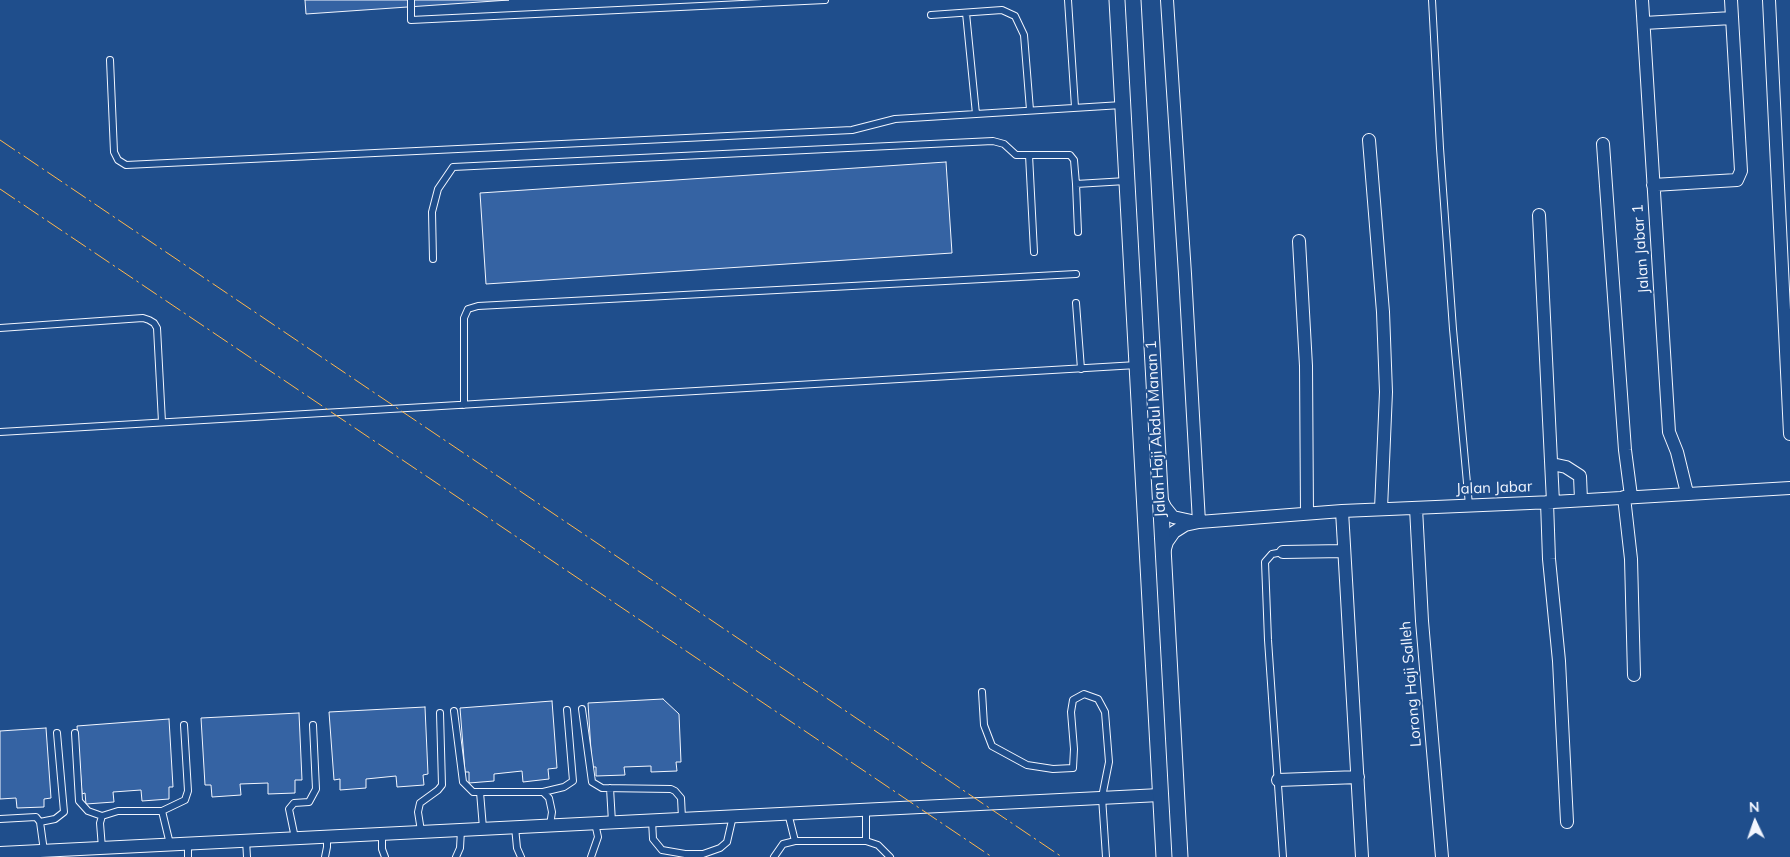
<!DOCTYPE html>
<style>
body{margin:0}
#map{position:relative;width:1790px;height:857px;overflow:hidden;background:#1f4e8c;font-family:Mulish,sans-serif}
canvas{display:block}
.north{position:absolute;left:1730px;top:797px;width:50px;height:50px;-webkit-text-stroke:4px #1f4e8c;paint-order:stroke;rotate:357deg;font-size:14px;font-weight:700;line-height:20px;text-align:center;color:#f2f6ff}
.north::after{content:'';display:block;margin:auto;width:18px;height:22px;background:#f2f6ff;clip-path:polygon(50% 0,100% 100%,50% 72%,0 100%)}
</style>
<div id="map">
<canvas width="1790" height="857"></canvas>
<div class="north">N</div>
</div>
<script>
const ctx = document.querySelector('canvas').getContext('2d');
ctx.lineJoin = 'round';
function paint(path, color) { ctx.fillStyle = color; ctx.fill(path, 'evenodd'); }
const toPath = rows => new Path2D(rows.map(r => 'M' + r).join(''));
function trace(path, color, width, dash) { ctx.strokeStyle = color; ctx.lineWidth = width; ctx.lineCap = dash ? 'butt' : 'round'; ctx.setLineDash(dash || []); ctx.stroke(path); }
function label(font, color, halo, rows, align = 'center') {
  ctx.font = font + ' Mulish,sans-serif'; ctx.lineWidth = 4; ctx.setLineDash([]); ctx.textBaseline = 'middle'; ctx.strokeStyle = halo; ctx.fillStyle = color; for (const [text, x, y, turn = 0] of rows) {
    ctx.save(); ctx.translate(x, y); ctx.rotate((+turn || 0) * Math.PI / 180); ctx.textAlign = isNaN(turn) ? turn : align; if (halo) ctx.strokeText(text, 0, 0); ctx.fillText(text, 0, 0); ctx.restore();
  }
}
const building = toPath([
 [305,0,509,0,306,14,305,0],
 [946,162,952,253,486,284,480,193,946,162],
 [663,699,679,714,681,762,676,762,677,771,651,772,651,766,624,767,625,775,596,776,596,767,592,767,588,703,663,699],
 [552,701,557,768,548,769,549,779,523,782,522,771,494,774,494,781,469,783,469,772,465,772,460,708,552,701],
 [425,707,428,774,423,775,424,785,397,787,396,776,366,779,366,788,340,790,340,779,334,780,329,712,425,707],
 [299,713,302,780,295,780,295,793,268,794,268,783,240,784,241,795,212,797,211,785,205,785,201,718,299,713],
 [169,719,173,787,169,787,169,799,142,801,141,790,113,792,114,802,86,804,85,793,82,794,77,726,169,719],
 [46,728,51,798,44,799,44,807,17,808,16,798,0,799,0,731,46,728]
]);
const service = toPath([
 [411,0,411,20,825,0],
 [1068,0,1075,107],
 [1432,0,1440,148,1453,329,1469,505],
 [966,13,976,114],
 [931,15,1002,10,1015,16,1024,35,1030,110],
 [110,60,114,152,118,160,126,165,852,130,895,119,1122,105],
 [1029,155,1034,252],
 [1078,232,1076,184,1126,181],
 [433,259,432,212,438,189,453,167,993,141,1004,144,1016,155,1070,155,1074,160,1076,184],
 [1076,303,1081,369],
 [0,328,143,318,149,320,154,323,157,328,162,422],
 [464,405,464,318,468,309,478,306,1076,274],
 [0,432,1137,365],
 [982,692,984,725,992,746,1027,765,1053,769,1073,768,1074,749,1071,712,1073,700,1084,694,1098,699,1105,712,1109,762,1102,797,1106,857],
 [582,709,592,782,602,788,671,789,675,791,681,798,682,818],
 [454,711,463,782,473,792,543,792,549,798,552,812,550,825],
 [75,733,79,801,88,811,102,816],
 [610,788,612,822],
 [480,792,483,828],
 [543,792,564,787,573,781,567,710],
 [162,811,185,800,188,791,184,725],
 [788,813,795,841,866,841,866,810],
 [0,819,36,817,40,822,44,851],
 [652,820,653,839,662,850,685,854,703,854,720,848,727,842,733,816],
 [40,822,55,819,64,812,57,733],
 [515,827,517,848,521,857],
 [421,831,418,812,420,803,438,790,442,785,440,713],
 [382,834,382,849,385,857],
 [295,838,289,809,294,803,309,802,316,789,313,725],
 [246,840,247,857],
 [866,841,878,845,890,857],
 [188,843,188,857],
 [102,848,100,823,102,816,118,811,162,811,170,844],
 [325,857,327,847,327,836],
 [456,857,460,848,461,830],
 [591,857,598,837,595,823],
 [774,857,783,844,795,841],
 [1283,857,1268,640,1265,562,1272,554,1283,552]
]);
const minor = toPath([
 [1167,0,1185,274,1199,522],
 [1642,0,1669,432,1677,452,1687,493],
 [1769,0,1790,434],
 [1644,23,1732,18],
 [1369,140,1383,312,1386,392,1381,509],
 [1603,144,1625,450,1631,496],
 [1653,185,1737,180,1741,171,1731,0],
 [1539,215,1553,502],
 [1299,241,1306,366,1307,513],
 [1552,464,1566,467,1580,476,1581,500],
 [1160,497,1165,507,1173,517,1196,522],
 [1624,497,1631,559,1634,675],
 [1547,502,1549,559,1559,661,1567,822],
 [1416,508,1422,621,1442,857],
 [1342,511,1362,857],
 [1164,552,1167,542,1174,532,1185,525,1199,522,1342,511,1553,502,1790,488],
 [1283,552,1344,551],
 [1278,780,1358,777],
 [0,853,1160,795]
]);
const tertiary = toPath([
 [1117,0,1164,857],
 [1133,0,1180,857]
]);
const power = toPath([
 [0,140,1062,857],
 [0,189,992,857]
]);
const streetNames = [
 ["Jalan Jabar 1",1641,249,-94],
 ["Jalan Haji Abdul Manan 1",1156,429,-93],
 ["Jalan Jabar",1494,488,-2],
 ["Lorong Haji Salleh",1411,684,-95]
];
paint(building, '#3563a3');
trace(building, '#f2f6ff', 1);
trace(service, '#f2f6ff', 8);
trace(minor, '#f2f6ff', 14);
trace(tertiary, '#f2f6ff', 17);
trace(service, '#1f4e8c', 6);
trace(minor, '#1f4e8c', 12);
trace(tertiary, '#1f4e8c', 15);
trace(power, '#ffb74d', 1, [18, 4, 2.5, 4]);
label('15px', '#f2f6ff', '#1f4e8c', streetNames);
</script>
